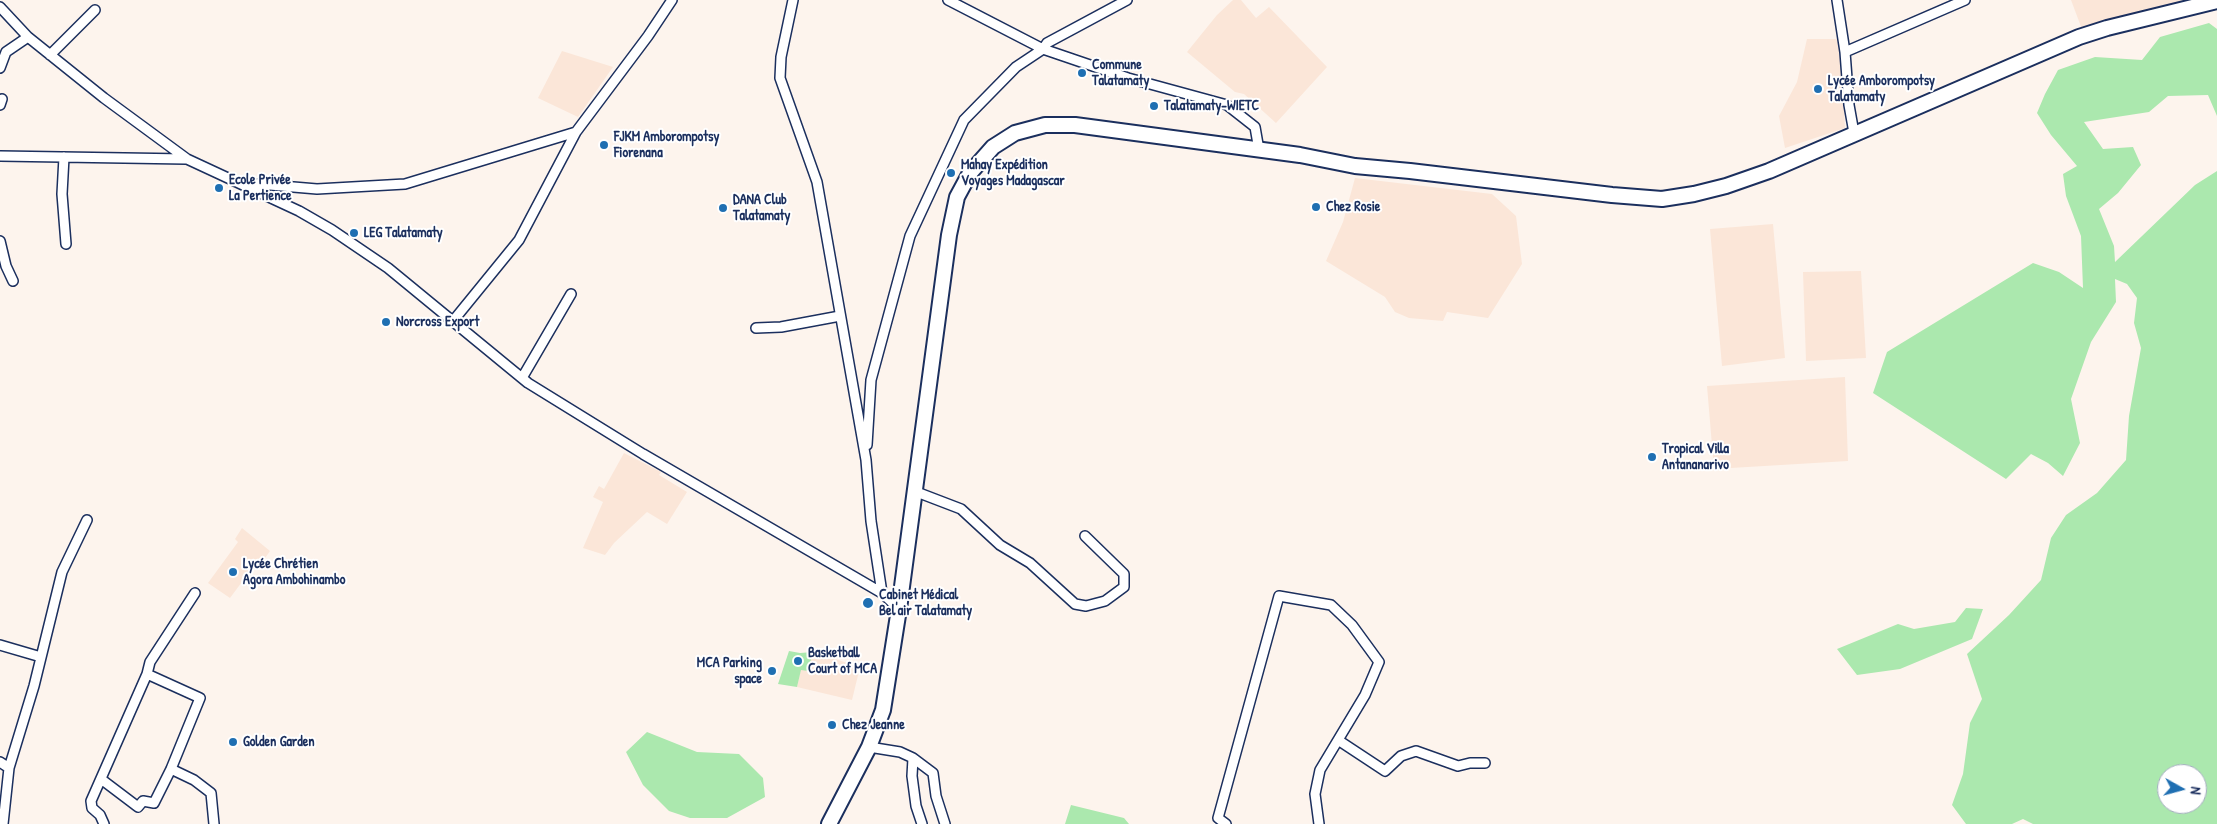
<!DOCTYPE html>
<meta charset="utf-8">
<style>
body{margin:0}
#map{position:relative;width:2217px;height:824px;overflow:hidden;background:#fdf4ed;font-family:"Patrick Hand",sans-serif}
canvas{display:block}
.north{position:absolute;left:2157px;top:764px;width:50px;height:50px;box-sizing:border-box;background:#fff;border:1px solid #a4acbf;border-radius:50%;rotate:97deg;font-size:14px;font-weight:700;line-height:20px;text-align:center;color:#1b2f5e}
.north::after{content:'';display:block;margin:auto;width:18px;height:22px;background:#1f6fb2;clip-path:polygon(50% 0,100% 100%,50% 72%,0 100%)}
</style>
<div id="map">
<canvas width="2217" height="824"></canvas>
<div class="north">N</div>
</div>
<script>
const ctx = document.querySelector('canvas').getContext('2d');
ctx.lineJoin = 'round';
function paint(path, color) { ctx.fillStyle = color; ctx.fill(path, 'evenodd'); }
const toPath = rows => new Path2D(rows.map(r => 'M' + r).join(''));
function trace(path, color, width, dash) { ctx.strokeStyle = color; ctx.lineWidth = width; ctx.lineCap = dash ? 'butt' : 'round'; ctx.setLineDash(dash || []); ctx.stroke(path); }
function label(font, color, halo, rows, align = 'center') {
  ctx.font = font + ' "Patrick Hand",sans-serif'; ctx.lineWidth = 4; ctx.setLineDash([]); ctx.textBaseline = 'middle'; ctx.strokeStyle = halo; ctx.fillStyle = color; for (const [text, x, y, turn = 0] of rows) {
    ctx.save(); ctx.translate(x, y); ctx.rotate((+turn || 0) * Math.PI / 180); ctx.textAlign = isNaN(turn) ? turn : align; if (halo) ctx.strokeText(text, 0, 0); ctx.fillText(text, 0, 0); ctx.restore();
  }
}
const built = toPath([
 [1233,0,1241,0,1256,18,1269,7,1327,67,1276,123,1244,94,1235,92,1187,52,1217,15],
 [2071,0,2191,0,2192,2,2083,32],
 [1807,39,1840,39,1845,128,1785,148,1779,116,1797,82],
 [562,51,613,67,578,117,538,98],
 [1355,178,1492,194,1516,216,1522,264,1488,318,1447,312,1443,321,1409,318,1395,312,1385,297,1326,261,1343,222],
 [1773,224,1785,358,1722,366,1710,229],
 [1861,271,1866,358,1806,361,1803,272],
 [1845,377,1848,461,1714,469,1707,386],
 [624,453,661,472,659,475,687,492,667,524,647,512,614,543,605,555,583,548,603,502,593,497,599,486,604,489],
 [242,528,270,551,263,561,259,559,230,598,208,583,238,542,235,539],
 [813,652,860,667,852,700,797,687,801,669,808,670]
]);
const green = toPath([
 [2209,23,2217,29,2217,116,2208,95,2168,96,2149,112,2084,122,2103,149,2133,147,2141,165,2118,193,2099,209,2114,246,2115,262,2195,185,2217,171,2217,824,2033,824,2023,819,2012,824,1966,824,1952,805,1963,774,1970,723,1982,699,1967,654,2009,615,2041,580,2051,538,2066,515,2097,493,2126,460,2129,416,2141,348,2134,323,2137,298,2127,284,2115,279,2116,302,2091,342,2071,399,2080,443,2063,476,2048,463,2031,454,2006,479,1873,393,1887,352,2033,263,2059,272,2083,288,2081,236,2066,196,2063,174,2077,166,2051,135,2037,113,2045,94,2058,70,2095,57,2142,60,2160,37],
 [2167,774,2197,774,2197,804,2167,804],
 [1966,608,1983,609,1972,639,1900,669,1857,675,1837,649,1898,624,1914,629,1955,622],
 [789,651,800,653,813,652,808,671,801,670,797,687,778,684],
 [647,732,697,752,739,754,763,778,765,797,727,818,690,818,669,811,643,785,626,752],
 [1071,805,1124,818,1129,824,1065,824]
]);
const minor = toPath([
 [793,0,781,57,780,78,817,182,866,460,871,521,882,593,899,609],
 [948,0,1043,49],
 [1127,0,1047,43,1043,49,1128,78,1227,105,1255,127,1259,150],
 [1837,0,1845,52,1849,105,1854,133],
 [0,7,28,37,104,98,187,159,299,211,332,230,388,268,528,383,643,454,882,593],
 [1845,52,1965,0],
 [50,55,95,10],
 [0,68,6,52,28,37],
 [0,105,2,99],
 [0,156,186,159],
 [64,157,62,194,66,244],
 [248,186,258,184,317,189,405,184,576,132,648,36,672,0],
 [0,241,6,266,13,281],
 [453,321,519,240,576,132],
 [756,328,781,327,840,316],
 [522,378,571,294],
 [867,445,871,380,910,236,964,120,1016,67,1043,49],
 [914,491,961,509,1000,545,1030,563,1075,604,1086,606,1105,601,1124,587,1124,574,1085,536],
 [0,645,41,657],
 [1338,740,1385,771,1401,756,1416,751,1458,766,1470,763,1485,763],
 [869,747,900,752,913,758,912,776,916,806,922,824],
 [913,758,933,773,936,796,945,824],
 [0,762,9,768],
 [171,769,194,780,211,793,214,824],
 [101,779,138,807,143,801,154,803,171,769,200,698,147,674],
 [3,824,9,768,34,686,62,572,87,520],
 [104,824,100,815,92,808,91,801,147,674,150,662,195,593],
 [1226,824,1218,818,1279,596,1331,605,1352,625,1379,662,1365,695,1320,770,1315,794,1319,824]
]);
const primary = toPath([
 [829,824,869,747,883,710,899,609,949,235,957,197,970,173,993,147,1015,133,1045,125,1075,125,1300,155,1355,166,1410,171,1612,195,1662,199,1694,194,1726,186,1769,171,2079,37,2107,28,2217,1]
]);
const markers = [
 [1082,73,5,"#1f6fb2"],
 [1818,89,5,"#1f6fb2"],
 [1154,106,5,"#1f6fb2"],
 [604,145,5,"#1f6fb2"],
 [951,173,5,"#1f6fb2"],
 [219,188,5,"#1f6fb2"],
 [1316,207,5,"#1f6fb2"],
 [723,208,5,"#1f6fb2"],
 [354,233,5,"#1f6fb2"],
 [386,322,5,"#1f6fb2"],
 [1652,457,5,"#1f6fb2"],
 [233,572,5,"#1f6fb2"],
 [868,603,6,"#1f6fb2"],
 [798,661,5,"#1f6fb2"],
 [772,671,5,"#1f6fb2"],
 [832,725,5,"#1f6fb2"],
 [233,742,5,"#1f6fb2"]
];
const poiNames = [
 ["Commune",1092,65],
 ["Talatamaty",1092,81],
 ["Lycée Amborompotsy",1828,81],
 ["Talatamaty",1828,97],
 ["Talatamaty-WIETC",1164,106],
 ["FJKM Amborompotsy",614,137],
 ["Fiorenana",614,153],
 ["Mahay Expédition",961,165],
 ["Voyages Madagascar",961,181],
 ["Ecole Privée",229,180],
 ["La Pertience",229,196],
 ["DANA Club",733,200],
 ["Talatamaty",733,216],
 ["Chez Rosie",1326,207],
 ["LEG Talatamaty",364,233],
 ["Norcross Export",396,322],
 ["Tropical Villa",1662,449],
 ["Antananarivo",1662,465],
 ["Lycée Chrétien",243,564],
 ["Agora Ambohinambo",243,580],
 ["Cabinet Médical",879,595],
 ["Bel'air Talatamaty",879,611],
 ["Basketball",808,653],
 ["Court of MCA",808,669],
 ["MCA Parking",762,663,"right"],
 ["space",762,679,"right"],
 ["Chez Jeanne",842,725],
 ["Golden Garden",243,742]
];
paint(built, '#fbe6d8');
paint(green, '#abe8ae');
trace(minor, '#1b2f5e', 12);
trace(primary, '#1b2f5e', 18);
trace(minor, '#fff', 9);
trace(primary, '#fff', 14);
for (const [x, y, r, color] of markers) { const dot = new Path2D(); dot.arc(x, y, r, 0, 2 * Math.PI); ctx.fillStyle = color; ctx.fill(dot); trace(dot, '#fff', 2); }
label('bold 14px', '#1b2f5e', '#fff', poiNames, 'left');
</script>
